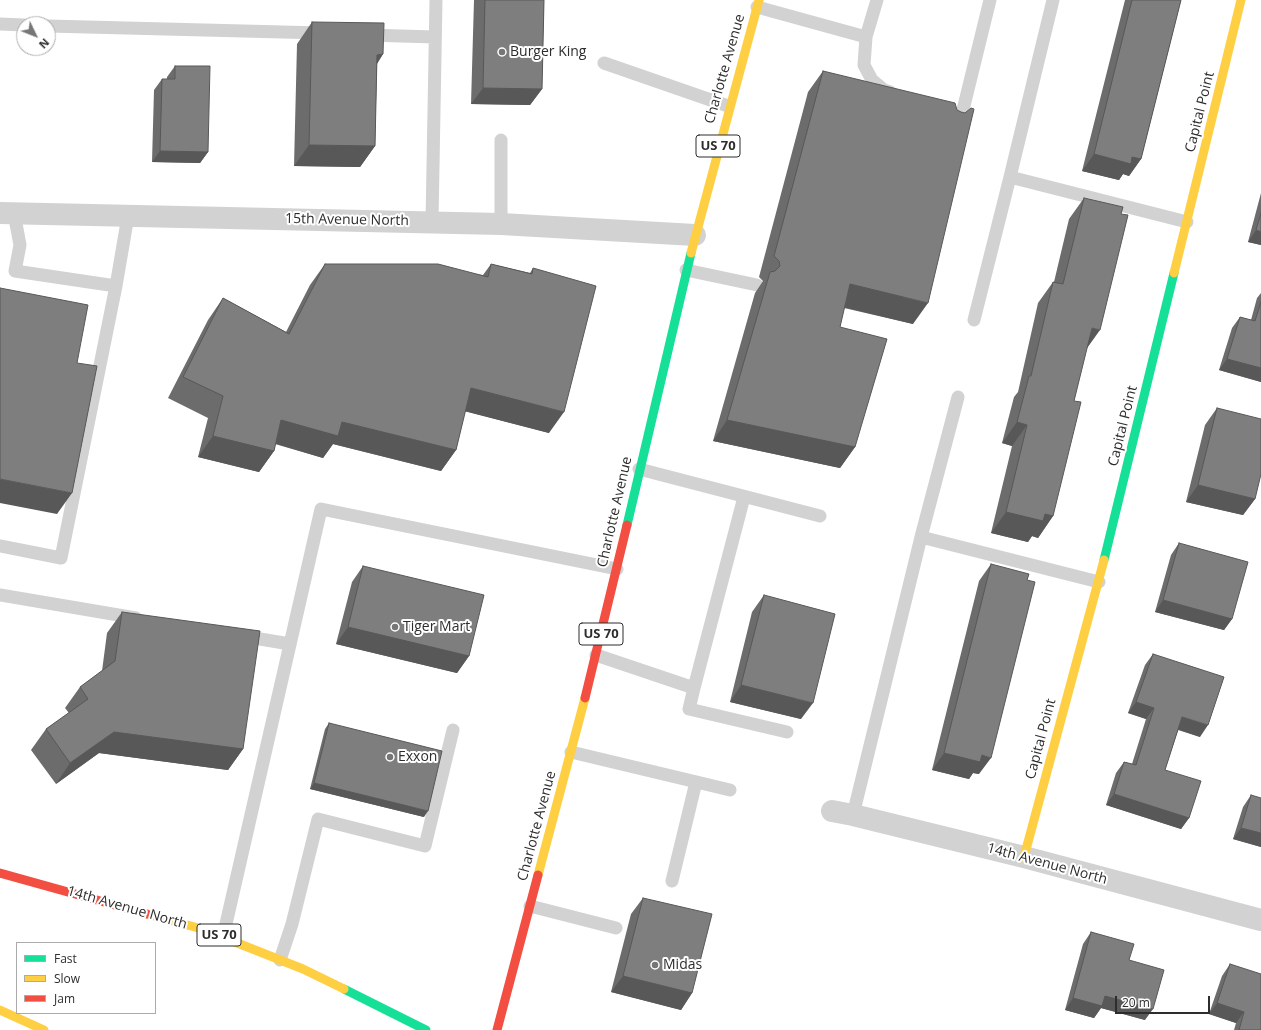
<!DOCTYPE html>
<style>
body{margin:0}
#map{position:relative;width:1261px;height:1030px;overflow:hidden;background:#fff;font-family:"Open Sans",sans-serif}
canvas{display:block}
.legend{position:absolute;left:16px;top:942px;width:140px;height:72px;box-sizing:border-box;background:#fff;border:1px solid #ababab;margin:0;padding:5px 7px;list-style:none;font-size:12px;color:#2d2d2d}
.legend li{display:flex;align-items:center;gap:8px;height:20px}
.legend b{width:20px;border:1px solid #ababab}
.north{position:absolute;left:16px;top:16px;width:40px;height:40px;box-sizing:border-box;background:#fff;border:1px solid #ababab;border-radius:50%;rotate:133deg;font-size:11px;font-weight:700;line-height:16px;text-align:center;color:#2d2d2d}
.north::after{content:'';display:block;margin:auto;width:14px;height:18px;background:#767676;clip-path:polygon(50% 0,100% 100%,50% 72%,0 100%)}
.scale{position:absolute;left:1115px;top:996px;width:95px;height:18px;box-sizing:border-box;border:2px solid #2d2d2d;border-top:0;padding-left:5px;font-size:12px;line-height:14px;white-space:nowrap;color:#2d2d2d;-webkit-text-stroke:3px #fff;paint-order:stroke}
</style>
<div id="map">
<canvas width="1261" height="1030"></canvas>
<ul class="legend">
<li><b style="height:5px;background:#16e098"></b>Fast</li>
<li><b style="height:5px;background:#ffcf43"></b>Slow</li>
<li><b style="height:5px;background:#f24e42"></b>Jam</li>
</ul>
<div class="north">N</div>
<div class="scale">20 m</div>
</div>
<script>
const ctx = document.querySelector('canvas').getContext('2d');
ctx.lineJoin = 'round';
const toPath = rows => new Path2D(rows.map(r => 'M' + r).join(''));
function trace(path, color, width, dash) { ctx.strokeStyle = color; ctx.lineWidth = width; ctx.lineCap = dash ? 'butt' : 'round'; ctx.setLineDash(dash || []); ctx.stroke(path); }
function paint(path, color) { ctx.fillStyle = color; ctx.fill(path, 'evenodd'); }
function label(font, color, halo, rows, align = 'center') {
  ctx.font = font + ' "Open Sans",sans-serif'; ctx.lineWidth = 4; ctx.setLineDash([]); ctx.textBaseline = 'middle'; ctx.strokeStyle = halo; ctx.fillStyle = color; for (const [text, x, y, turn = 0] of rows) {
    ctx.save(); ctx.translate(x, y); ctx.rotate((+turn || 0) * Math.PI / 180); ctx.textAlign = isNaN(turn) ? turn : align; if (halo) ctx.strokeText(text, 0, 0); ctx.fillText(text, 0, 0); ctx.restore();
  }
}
const lane = toPath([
 [1053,0,1010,177,1187,222],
 [757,7,866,37,877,0],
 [0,24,24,25],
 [48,26,322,33],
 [367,35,435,37],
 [866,37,864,65,872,80,884,90,890,92],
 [604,63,728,106],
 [951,124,962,114,990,0],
 [14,213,20,245,15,271,116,286,128,216],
 [432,222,436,0],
 [501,224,501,140],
 [686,270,757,285],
 [974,320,1010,177],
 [639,469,820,516],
 [921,537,958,397],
 [0,546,61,558,116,286],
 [0,595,136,618],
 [242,636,290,644],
 [596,655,694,688,744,497],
 [694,688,689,709,787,732],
 [571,752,730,790],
 [853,815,921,537,1099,582],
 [672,881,696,782],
 [530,906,616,928],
 [223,937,321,509,617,569],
 [280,960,292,924,318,819,425,846,453,730]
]);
const street = toPath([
 [0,213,501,224,695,235],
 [832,811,853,815,1024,857,1261,920]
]);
const fast = toPath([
 [627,525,691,253],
 [1104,560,1174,273],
 [344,989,426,1030]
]);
const slow = toPath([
 [691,253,759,0],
 [1174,273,1241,0],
 [1024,857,1104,560],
 [538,875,585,698],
 [147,914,202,929,303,969,344,989],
 [0,1010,44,1030]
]);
const jam = toPath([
 [585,698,627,525],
 [0,873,147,914],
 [497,1030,538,875]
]);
const wall = toPath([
 [474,0,544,0,542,89,530,105,471,104],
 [1125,0,1181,0,1141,159,1129,176,1123,174,1119,180,1082,171],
 [312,22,383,54,377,64,375,146,360,167,294,166,297,44],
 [175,66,208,152,200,163,152,162,154,90,162,79,167,79,167,77],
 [823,71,913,324,844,308,840,327,855,447,840,468,713,441,755,293,763,281,759,277,808,92],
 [1261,193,1261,245,1248,242],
 [1084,198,1086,349,1074,401,1053,516,1038,538,1032,536,1028,542,991,533,1012,446,1002,443,1014,397,1018,392,1038,303,1053,282,1054,282,1069,219],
 [325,264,483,275,491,264,530,273,533,268,549,433,465,411,456,450,441,471,333,444,323,458,275,444,274,451,259,472,198,457,208,418,168,398,208,320,223,298,286,332,310,285],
 [1261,293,1261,382,1219,370,1232,328,1240,317,1251,320,1257,298],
 [1217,408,1255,499,1243,515,1186,502,1205,425],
 [1179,543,1232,619,1224,630,1155,612,1171,555],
 [991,564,979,774,973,773,969,779,932,770,979,581],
 [363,566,469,656,457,673,336,644,352,582],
 [764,595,801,719,730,702,752,612],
 [122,612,243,749,228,770,99,753,56,784,31,750,46,729,69,713,65,708,80,687,102,671,107,633],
 [1153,654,1200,737,1178,730,1165,770,1189,818,1181,829,1106,805,1116,773,1124,762,1132,764,1146,719,1128,713,1145,665],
 [329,723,424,817,310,789,325,729],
 [1251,795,1261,847,1233,839,1243,807],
 [643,898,692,993,681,1010,611,992,631,914],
 [1091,932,1129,960,1145,1020,1101,1008,1094,1018,1065,1010,1083,944],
 [1230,964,1261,1030,1234,1030,1236,1023,1209,1014,1222,976]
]);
const shadedWall = toPath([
 [383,54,369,76,377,55],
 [483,88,542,89,530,105,471,104],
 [309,145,375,146,360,167,294,166],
 [160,151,208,152,200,163,152,162],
 [1094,154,1132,157,1141,159,1129,176,1123,174,1119,180,1082,171],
 [1256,230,1261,232,1261,245,1248,242],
 [850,284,928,303,913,324,835,305],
 [1092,328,1100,330,1085,351],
 [1227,359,1261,368,1261,382,1219,370],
 [471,388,564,412,549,433,456,409],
 [281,420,342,422,456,450,441,471,333,444,323,458,267,441],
 [727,420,855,447,840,468,713,441],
 [1017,422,1027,425,1012,446,1002,443],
 [213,436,274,451,259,472,198,457],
 [0,479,72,493,57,514,0,503],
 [1198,485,1255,499,1243,515,1186,502],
 [1006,512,1045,514,1053,516,1038,538,1032,536,1028,542,991,533],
 [1163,600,1232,619,1224,630,1155,612],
 [348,627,469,656,457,673,336,644],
 [741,685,813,703,801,719,730,702],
 [1136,702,1154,708,1146,719,1128,713],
 [1182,717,1208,725,1200,737,1174,728],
 [114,732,243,749,228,770,99,753,56,784,70,763],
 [944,753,982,755,991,758,979,774,973,773,969,779,932,770],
 [314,783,428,811,424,817,310,789],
 [1114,794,1189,818,1181,829,1106,805],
 [1241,828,1261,833,1261,847,1233,839],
 [623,976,692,993,681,1010,611,992],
 [1105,996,1153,1009,1145,1020,1101,1008,1094,1018,1065,1010,1073,998],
 [1217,1003,1244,1012,1236,1023,1209,1014]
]);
const building = toPath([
 [485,0,544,0,542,89,483,88,485,0],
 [1132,0,1181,0,1141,159,1132,157,1131,164,1094,154,1132,0],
 [312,22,384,23,383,54,377,55,375,146,309,145,312,22],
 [175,66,210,66,208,152,160,151,162,79,175,79,175,66],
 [823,71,955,103,957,110,961,112,965,113,971,108,974,109,928,303,850,284,840,327,887,339,855,447,727,420,770,272,775,271,780,266,779,261,774,256,823,71],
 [1084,198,1123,207,1121,214,1128,215,1100,330,1092,328,1074,401,1081,402,1053,516,1045,514,1043,521,1006,512,1027,425,1017,422,1029,376,1031,376,1053,282,1063,284,1084,198],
 [1261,213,1261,232,1256,230,1261,213],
 [325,264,438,264,488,277,491,264,532,274,533,268,596,286,564,412,471,388,456,450,342,422,338,436,281,420,274,451,213,436,223,396,183,377,223,298,289,334,325,264],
 [0,288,88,305,77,363,97,366,72,493,0,479,0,288],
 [1261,302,1261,368,1227,359,1240,317,1255,321,1261,302],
 [1217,408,1261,419,1261,474,1255,499,1198,485,1217,408],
 [1179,543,1248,562,1232,619,1163,600,1179,543],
 [991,564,1029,574,1027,580,1035,582,991,758,982,755,980,762,944,753,991,564],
 [363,566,484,595,469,656,348,627,363,566],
 [764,595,835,614,813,703,741,685,764,595],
 [122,612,260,631,243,749,114,732,70,763,46,729,88,699,80,687,115,661,122,612],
 [1153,654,1224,677,1208,725,1182,717,1165,770,1201,781,1189,818,1114,794,1124,762,1136,765,1154,708,1136,702,1153,654],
 [329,723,442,751,428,811,314,783,329,723],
 [1251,795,1261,798,1261,833,1241,828,1251,795],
 [643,898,712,914,692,993,623,976,643,898],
 [1091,932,1134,944,1129,960,1164,970,1153,1009,1105,996,1102,1006,1073,998,1091,932],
 [1230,964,1261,974,1261,1030,1239,1030,1244,1012,1217,1003,1230,964]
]);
const markers = [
 [502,52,4,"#767676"],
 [395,627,4,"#767676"],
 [390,757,4,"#767676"],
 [655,965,4,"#767676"]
];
const shields = [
 [718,146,44],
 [601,634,44],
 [219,935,44]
];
const shieldNames = [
 ["US 70",718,146],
 ["US 70",601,634],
 ["US 70",219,935]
];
const poiNames = [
 ["Burger King",510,52],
 ["Tiger Mart",403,627],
 ["Exxon",398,757],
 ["Midas",663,965]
];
const streetNames = [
 ["Charlotte Avenue",725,69,-74],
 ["Capital Point",1200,112,-76],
 ["15th Avenue North",347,220,1],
 ["Capital Point",1123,426,-76],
 ["Charlotte Avenue",615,512,-77],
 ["Capital Point",1041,739,-75],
 ["Charlotte Avenue",537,826,-75],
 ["14th Avenue North",1047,864,15],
 ["14th Avenue North",127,908,16]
];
trace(lane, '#d2d2d2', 13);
trace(street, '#d2d2d2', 22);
trace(fast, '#16e098', 9);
trace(slow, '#ffcf43', 9);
trace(jam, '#f24e42', 9);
paint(wall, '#6c6c6c');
paint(shadedWall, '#585858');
paint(building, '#7e7e7e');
trace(building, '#585858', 1);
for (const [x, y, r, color] of markers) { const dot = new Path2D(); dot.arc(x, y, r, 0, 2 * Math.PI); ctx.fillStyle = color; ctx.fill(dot); trace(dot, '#fff', 1.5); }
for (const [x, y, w] of shields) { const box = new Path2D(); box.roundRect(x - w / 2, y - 11, w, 22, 3); ctx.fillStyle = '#fff'; ctx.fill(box); trace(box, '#2d2d2d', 1); }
label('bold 13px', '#2d2d2d', null, shieldNames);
label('14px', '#2d2d2d', '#fff', poiNames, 'left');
label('14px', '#2d2d2d', '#fff', streetNames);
</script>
